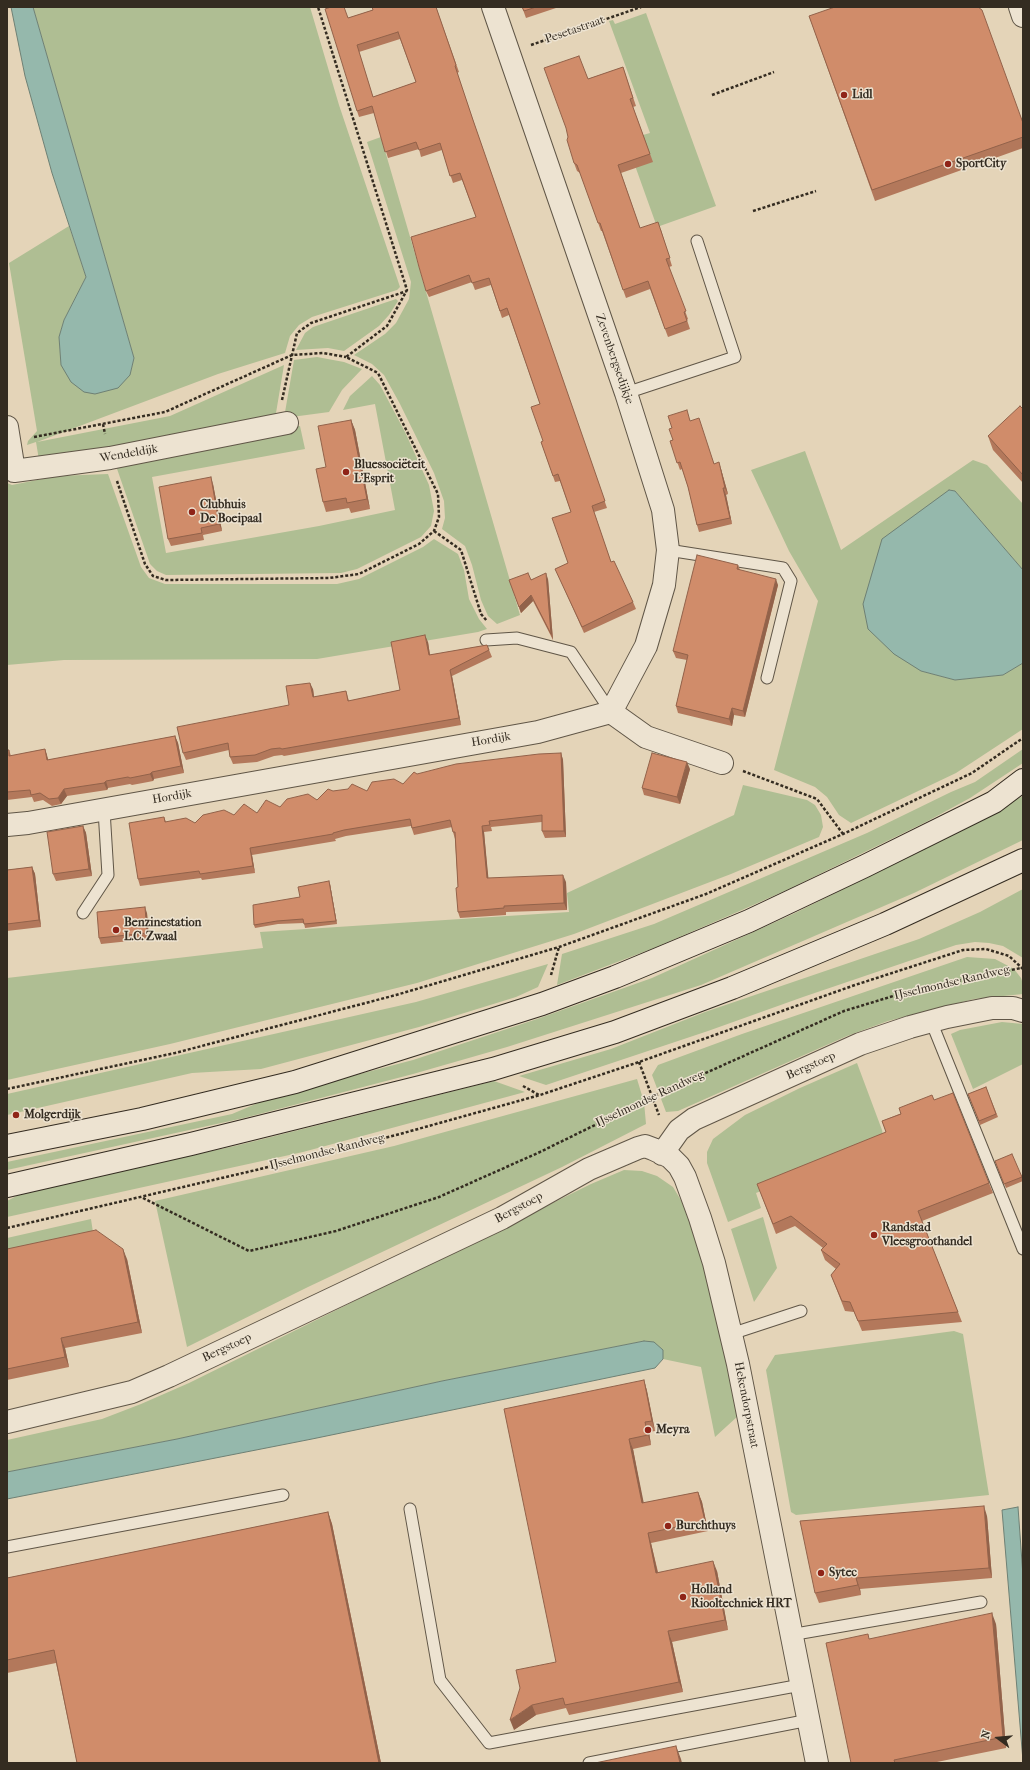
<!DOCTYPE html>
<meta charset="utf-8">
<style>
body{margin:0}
#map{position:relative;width:1030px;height:1770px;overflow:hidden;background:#e4d4b8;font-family:"IM FELL French Canon",serif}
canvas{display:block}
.frame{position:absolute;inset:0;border:8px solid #342c21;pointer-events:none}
.north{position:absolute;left:978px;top:1718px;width:40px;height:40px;-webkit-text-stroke:3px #ede3d1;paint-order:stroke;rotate:286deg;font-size:11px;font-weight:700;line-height:16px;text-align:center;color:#342c21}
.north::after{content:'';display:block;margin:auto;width:14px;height:18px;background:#342c21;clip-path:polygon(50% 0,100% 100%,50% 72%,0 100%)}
</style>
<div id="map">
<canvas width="1030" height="1770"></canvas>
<div class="frame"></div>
<div class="north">N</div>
</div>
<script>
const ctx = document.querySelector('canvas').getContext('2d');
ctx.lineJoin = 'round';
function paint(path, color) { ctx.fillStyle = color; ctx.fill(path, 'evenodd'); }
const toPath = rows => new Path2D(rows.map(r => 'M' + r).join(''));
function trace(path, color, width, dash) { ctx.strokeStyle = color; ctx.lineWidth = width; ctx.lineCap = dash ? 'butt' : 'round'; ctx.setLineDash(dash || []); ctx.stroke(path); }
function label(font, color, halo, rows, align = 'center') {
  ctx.font = font + ' "IM FELL French Canon",serif'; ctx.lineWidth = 3; ctx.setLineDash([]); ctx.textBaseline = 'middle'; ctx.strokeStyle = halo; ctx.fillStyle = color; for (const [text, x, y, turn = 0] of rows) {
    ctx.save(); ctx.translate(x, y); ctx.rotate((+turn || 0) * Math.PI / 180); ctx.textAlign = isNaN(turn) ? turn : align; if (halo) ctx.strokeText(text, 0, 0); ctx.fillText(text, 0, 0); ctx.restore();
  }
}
const green = toPath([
 [33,7,310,7,339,105,400,287,397,290,312,317,299,325,290,336,285,353,218,374,37,442,170,416,284,365,275,419,40,466,36,442,27,445,28,441,37,431,9,263,69,226,86,277,64,320,59,337,61,365,130,375,134,358],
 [646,13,716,206,657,227,628,146,643,135,650,133,609,21,613,20,615,24],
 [381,137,520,615,497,624,488,616,481,600,472,565,465,546,442,529,445,518,444,501,434,473,400,404,384,375,372,364,354,355,385,334,396,323,409,299,411,282,367,142],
 [396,299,398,301,389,315,379,326,344,351,328,348,296,350,305,333,313,327],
 [317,357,344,362,362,369,342,390,329,412,284,418,294,360],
 [372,376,380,385,405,432,429,485,434,511,431,526,421,537,357,569,341,573,166,575,157,571,150,564,115,463,300,426,305,449,152,477,166,553,319,526,395,510,375,404,343,410,350,396],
 [805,451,841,550,973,460,987,465,1023,504,1023,570,955,491,949,490,921,671,955,680,1003,675,1023,663,1023,729,956,773,851,823,839,815,827,797,815,787,774,770,818,601,789,551,751,470],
 [108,474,141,567,149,578,165,584,337,584,359,579,423,547,434,539,458,554,464,570,469,599,479,619,487,629,478,632,317,659,64,660,7,665,7,483,12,485,57,476],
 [1023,749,1023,763,970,798,926,822,789,889,742,910,654,948,557,985,562,954,654,924,867,833,951,792,975,782],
 [743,785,807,800,815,805,821,815,823,827,819,837,731,874,574,934,417,983,170,1044,7,1080,7,978,263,948,260,932,569,912,567,893,734,815],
 [1023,796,1023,840,914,893,701,985,507,1047,413,1074,244,1118,7,1170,7,1162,232,1114,272,1097,413,1060,537,1019,652,978,793,914,904,859],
 [1023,889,1023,958,1003,946,989,943,975,942,956,945,803,997,708,1031,546,1085,519,1076,611,1049,705,1012,919,939,980,912],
 [967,957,995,959,1014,969,1021,978,1023,984,1023,994,974,999,888,1021,847,1036,678,1111,666,1112,652,1075,658,1065,742,1034],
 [548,964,538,987,516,997,419,1027,261,1069,192,1073,7,1115,7,1094,416,1002],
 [1002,1022,1023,1024,1023,1064,973,1089,951,1034,960,1030],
 [857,1063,882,1130,884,1141,756,1193,761,1208,728,1222,707,1163,707,1152,713,1139,745,1115,800,1088],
 [637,1079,644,1102,646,1124,562,1167,308,1287,187,1347,155,1201,394,1146],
 [494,1081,525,1092,303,1152,7,1217,7,1201,24,1192,239,1145],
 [624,1170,642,1171,657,1176,673,1187,682,1202,713,1285,738,1416,715,1437,701,1367,663,1359,663,1350,644,1341,442,1381,177,1439,7,1472,7,1440,102,1419,141,1404,189,1383,591,1184],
 [763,1217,777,1268,754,1302,731,1229],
 [91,1219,94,1239,7,1257,7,1238],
 [954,1331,963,1334,989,1495,796,1515,791,1512,766,1370,775,1355]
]);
const water = toPath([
 [11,7,33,7,134,358,130,375,118,388,95,394,84,392,71,382,61,365,59,337,64,320,86,277,52,173,25,76,11,7],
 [949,490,955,491,1023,570,1023,663,1003,675,955,680,921,671,894,654,868,629,863,604,882,539,949,490],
 [644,1341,654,1342,663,1350,663,1359,655,1368,312,1439,7,1499,7,1472,177,1439,442,1381,644,1341],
 [1018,1507,1023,1576,1023,1761,1002,1510,1018,1507]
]);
const path = toPath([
 [531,45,641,7],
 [712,95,774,72],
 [753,211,816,191],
 [282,400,297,333,311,323,407,291],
 [103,424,105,434],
 [34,437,165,412,292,355,323,353,346,357],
 [117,481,145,564,153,576,166,580,329,578,359,574,419,544,434,531,439,517,438,494,378,373,346,357,387,326,407,290,318,7],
 [434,531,461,550,481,614,487,621],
 [743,771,817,799,843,834],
 [551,975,559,947],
 [639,1062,659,1115],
 [523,1086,539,1095],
 [7,1089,175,1053,396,995,559,947,706,894,843,834,972,773,1023,738],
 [143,1198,249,1251,336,1231,439,1197,540,1152,652,1097,844,1011,913,990,1021,968],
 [7,1228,256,1170,400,1134,540,1095,639,1062,855,985,963,950,986,949,1009,956,1023,969]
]);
const service = toPath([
 [626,393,735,357,697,241],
 [668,550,783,568,791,581,767,678],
 [486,640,517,638,571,652,611,712],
 [83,913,108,875,104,810],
 [931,1021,1023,1249],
 [731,1334,801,1311],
 [410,1509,440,1680,489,1743,801,1685],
 [7,1547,283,1495],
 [790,1635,981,1602],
 [589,1763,809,1720]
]);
const minor = toPath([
 [493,7,626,393,663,510,668,550,664,585,646,646,611,712],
 [1020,7,1023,16],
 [7,427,14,471,110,458,287,423],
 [611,712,646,737,722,763],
 [7,825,28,823,538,732,611,712],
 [662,1154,679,1130,694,1119,860,1044,910,1027,947,1017,992,1008,1013,1008,1023,1011],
 [7,1422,132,1392,169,1376,502,1218,589,1169,638,1148,645,1146,653,1149,670,1157,679,1166,685,1177,700,1218,714,1263,738,1364,817,1763]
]);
const secondary = toPath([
 [7,1146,142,1119,295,1082,542,1004,615,977,749,921,865,866,994,802,1023,780],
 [7,1186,191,1144,493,1069,615,1032,732,988,885,924,1023,860]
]);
const wall = toPath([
 [436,7,459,72,457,73,475,126,607,508,594,512,611,562,633,602,636,609,584,633,558,575,555,569,568,563,571,512,560,481,555,482,541,442,543,441,540,404,509,315,502,318,491,285,475,290,472,282,429,297,426,291,476,217,462,180,453,183,442,150,421,157,419,149,388,158,374,113,359,117,357,111,348,18,373,10],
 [400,39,416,82,373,97,359,52],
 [522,7,559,7,526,18],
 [809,16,1023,123,1023,148,875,201],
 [623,67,636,106,633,107,653,162,621,173,640,228,661,230,672,266,669,267,688,319,687,320,690,329,668,337,650,289,626,298,602,231,601,231,580,173,577,171,574,163,588,79],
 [1023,409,1023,483,993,450,988,436],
 [351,420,355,430,370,509,351,513,349,508,326,512,323,502,326,467],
 [691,421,714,464,721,469,728,494,726,495,732,524,699,532,697,525,688,487,682,469,680,470,670,441,673,440],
 [213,484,222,531,203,535,204,540,171,546,168,539],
 [738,565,740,570,778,585,745,717,734,715,732,726,678,713,676,706,687,660,676,658,673,651],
 [548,579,553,640,533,601,521,613,509,580],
 [428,642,430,655,487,645,492,657,452,676,461,725,284,756,282,755,274,756,257,762,233,764,230,757,229,750,186,760,183,753,289,705,313,689,314,697,346,691,349,701,400,690],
 [175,736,178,743,184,773,154,779,153,781,148,782,132,785,130,784,108,788,107,790,67,796,61,804,52,806,43,800,34,802,32,797,7,800,7,750,9,750,11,756,45,749,48,760],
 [561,753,563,760,566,837,545,838,542,831,542,822,491,827,492,831,484,832,488,878,566,882,567,910,506,912,506,915,460,918,458,912,458,887,455,839,453,832,452,827,414,835,411,826,346,836,335,839,336,841,252,855,255,873,202,880,201,878,140,886,138,879,164,817,166,822,195,823,234,815,257,813,280,807,317,800,333,791,367,791,403,784,417,774],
 [690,769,680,804,644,795,642,788],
 [83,826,86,833,92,876,56,881,53,874],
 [32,867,35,874,41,927,7,931,7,870],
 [330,884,337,924,305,928,304,923,278,924,255,928,254,925,300,897],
 [147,913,149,939,101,944,99,938],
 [986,1087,998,1117,980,1125,968,1094],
 [934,1100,989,1183,993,1193,922,1221,962,1322,862,1331,854,1312,845,1311,831,1275,836,1269,825,1260,821,1250,823,1248,795,1226,776,1234,761,1194,886,1132,882,1121],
 [995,1161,1022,1177,1023,1181,1006,1188],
 [7,1249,127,1259,142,1333,65,1348,69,1367,7,1380],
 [644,1380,647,1391,655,1431,649,1432,651,1445,633,1449,643,1503,698,1492,702,1502,708,1531,651,1543,658,1572,717,1571,728,1630,672,1642,683,1692,569,1715,566,1708,536,1715,514,1730,556,1662],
 [328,1512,332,1524,381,1763,77,1763,56,1663,7,1673,7,1578],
 [987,1516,992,1578,860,1589,861,1595,819,1603,815,1593],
 [996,1624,1006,1748,932,1763,851,1763,870,1639]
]);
const shadedWall = toPath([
 [351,420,355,430,370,509,367,499],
 [719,462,721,469,728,494,725,488],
 [211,477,213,484,222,531,219,524],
 [723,488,726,495,732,524,730,518],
 [546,573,548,579,553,640,551,634],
 [776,579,778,585,745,717,743,711],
 [531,595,533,601,521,613,519,607],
 [425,635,428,642,431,662,429,655],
 [450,670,452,676,461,725,459,718],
 [310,683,313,689,315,704,313,697],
 [732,708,734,715,732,726,729,719],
 [175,736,178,743,184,773,181,766],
 [45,749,47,755,50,767,47,760],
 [561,753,563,760,566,837,564,831],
 [687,762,690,769,680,804,677,797],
 [152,772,154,779,153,781,150,774],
 [106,781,108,788,107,790,104,783],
 [64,789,67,796,61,804,58,798],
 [83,826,86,833,92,876,89,869],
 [482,826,484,832,489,884,487,878],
 [250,848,252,855,255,873,253,866],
 [32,867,35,874,41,927,39,920],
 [563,875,566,882,567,910,564,903],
 [329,881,330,884,337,924,336,921],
 [145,907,147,913,149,939,147,933],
 [123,1249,127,1259,142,1333,138,1322],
 [61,1338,65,1348,69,1367,65,1357],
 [644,1380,647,1391,655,1431,652,1421],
 [645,1422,649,1432,651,1445,648,1435],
 [629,1439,633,1449,646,1514,642,1503],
 [698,1492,702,1502,708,1531,705,1521],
 [984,1506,987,1516,992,1578,989,1568],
 [328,1512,332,1524,381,1763,379,1763],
 [648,1533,651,1543,660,1583,656,1573],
 [713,1561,717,1571,728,1630,725,1620],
 [856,1578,860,1589,861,1595,858,1585],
 [992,1613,996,1624,1006,1748,1003,1737],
 [668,1631,672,1642,683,1692,679,1682],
 [532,1705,536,1715,514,1730,510,1720],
 [676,1746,681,1759,682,1763,680,1763]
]);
const building = toPath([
 [331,7,344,7,348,18,373,10,372,7,436,7,456,65,455,66,473,120,605,501,592,506,611,562,614,561,633,602,582,627,555,569,568,563,552,518,571,512,558,474,553,476,541,442,543,441,531,407,540,404,507,308,500,311,489,278,472,283,469,275,426,291,419,267,411,237,476,217,460,173,450,176,440,143,419,150,416,142,385,152,372,106,357,111,325,9,331,7],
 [398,32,416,82,373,97,357,45,398,32],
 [522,7,536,7,524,11,522,7],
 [835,7,978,7,982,10,1023,123,1023,137,872,190,809,16,835,7],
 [579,56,588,79,623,67,633,98,630,99,650,154,618,165,640,228,658,222,670,258,666,259,686,311,684,312,687,321,665,329,648,281,623,290,600,223,598,223,577,165,574,163,567,140,568,137,566,128,544,68,579,56],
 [1020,406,1023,409,1023,475,988,436,1020,406],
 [687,410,690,421,699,418,714,464,719,462,725,488,723,488,730,518,697,525,688,487,680,462,677,463,670,441,673,440,669,429,672,428,668,416,687,410],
 [351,420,367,499,347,503,346,498,323,502,316,469,326,467,318,426,351,420],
 [211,477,219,524,201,528,202,533,168,539,159,487,211,477],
 [697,555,738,565,737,569,776,579,743,711,732,708,729,719,676,706,688,655,673,651,697,555],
 [528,573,531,580,546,573,551,634,531,595,519,607,509,580,528,573],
 [425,635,429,655,487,645,489,650,450,670,459,718,282,749,280,748,271,749,255,755,230,757,228,743,183,753,177,727,289,705,286,686,310,683,313,697,346,691,348,701,400,690,391,642,425,635],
 [175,736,181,766,152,772,150,774,130,778,128,777,106,781,104,783,64,789,58,798,49,799,40,793,31,795,30,790,7,792,7,750,9,750,9,756,45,749,47,760,175,736],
 [561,753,564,831,542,831,542,815,489,821,490,825,482,826,487,878,563,875,564,903,504,906,504,908,458,912,456,888,458,887,455,832,453,832,450,820,412,828,410,819,344,830,333,833,333,834,250,848,253,866,200,874,199,871,138,879,129,823,164,817,165,822,186,818,195,823,203,815,224,810,234,815,244,804,257,813,266,800,280,807,287,799,308,794,317,800,328,789,333,791,348,789,352,784,367,791,372,782,394,779,403,784,414,772,417,774,456,764,539,754,561,753],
 [652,753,687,762,677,797,642,788,652,753],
 [83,826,89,869,53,874,47,832,83,826],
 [32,867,39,920,7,924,7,870,32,867],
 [329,881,336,921,304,924,303,919,277,921,254,925,253,905,300,897,298,887,329,881],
 [145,907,147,933,99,938,97,912,145,907],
 [986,1087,996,1114,979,1121,968,1094,986,1087],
 [953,1093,989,1183,918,1211,958,1312,858,1321,850,1302,842,1301,831,1275,840,1264,821,1250,827,1244,791,1216,773,1224,757,1184,886,1132,882,1121,901,1114,899,1108,932,1095,934,1100,953,1093],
 [1012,1154,1022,1177,1004,1184,995,1161,1012,1154],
 [96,1230,123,1249,138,1322,61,1338,65,1357,7,1369,7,1249,96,1230],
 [644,1380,652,1421,645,1422,648,1435,629,1439,642,1503,698,1492,705,1521,648,1533,656,1573,713,1561,725,1620,668,1631,679,1682,565,1705,563,1698,532,1705,510,1720,520,1688,516,1670,556,1662,504,1409,644,1380],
 [984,1506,989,1568,856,1578,858,1585,815,1593,800,1521,984,1506],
 [328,1512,379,1763,77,1763,54,1650,7,1660,7,1578,328,1512],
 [992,1613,1003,1737,894,1760,895,1763,851,1763,826,1643,868,1634,869,1639,992,1613],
 [676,1746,680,1763,595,1763,676,1746]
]);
const markers = [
 [844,95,4,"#8f2418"],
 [948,164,4,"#8f2418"],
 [346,472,4,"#8f2418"],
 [192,512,4,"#8f2418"],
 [116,930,4,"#8f2418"],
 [16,1115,4,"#8f2418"],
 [874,1235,4,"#8f2418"],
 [648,1430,4,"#8f2418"],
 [668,1526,4,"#8f2418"],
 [821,1573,4,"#8f2418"],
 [683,1597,4,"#8f2418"]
];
const streetNames = [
 ["Pesetastraat",575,30,-19],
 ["Zevenbergsedijkje",614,359,71],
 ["Wendeldijk",129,454,-10],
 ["Hordijk",491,740,-10],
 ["Hordijk",172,797,-10],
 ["IJsselmondse Randweg",952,983,-13],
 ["Bergstoep",811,1066,-24],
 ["IJsselmondse Randweg",650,1099,-25],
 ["IJsselmondse Randweg",327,1152,-14],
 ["Bergstoep",519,1208,-28],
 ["Bergstoep",227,1348,-25],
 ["Hekendorpstraat",746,1405,79]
];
const poiNames = [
 ["Lidl",852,95],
 ["SportCity",956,164],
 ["Bluessociëteit",354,465],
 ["L'Esprit",354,479],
 ["Clubhuis",200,505],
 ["De Boeipaal",200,519],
 ["Benzinestation",124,923],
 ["L.C. Zwaal",124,937],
 ["Molgerdijk",24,1115],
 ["Randstad",882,1228],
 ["Vleesgroothandel",882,1242],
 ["Meyra",656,1430],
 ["Burchthuys",676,1526],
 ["Sytec",829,1573],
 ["Holland",691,1590],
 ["Riooltechniek HRT",691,1604]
];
paint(green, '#afbe93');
paint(water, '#95b8ac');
trace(water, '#6e8074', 1);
trace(service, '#605647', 13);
trace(minor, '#605647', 24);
trace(secondary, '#342c21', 24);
trace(path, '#342c21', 2.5, [3, 2]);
trace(service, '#ede3d1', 11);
trace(minor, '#ede3d1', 22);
trace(secondary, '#ede3d1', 22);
paint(wall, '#b3785b');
paint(shadedWall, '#92624a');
paint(building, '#d08c6a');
trace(building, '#92624a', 1);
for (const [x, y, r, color] of markers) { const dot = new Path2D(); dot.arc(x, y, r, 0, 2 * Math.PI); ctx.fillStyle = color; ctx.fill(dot); trace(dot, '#ede3d1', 1.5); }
label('12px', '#342c21', '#ede3d1', streetNames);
label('bold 12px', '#342c21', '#ede3d1', poiNames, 'left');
</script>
